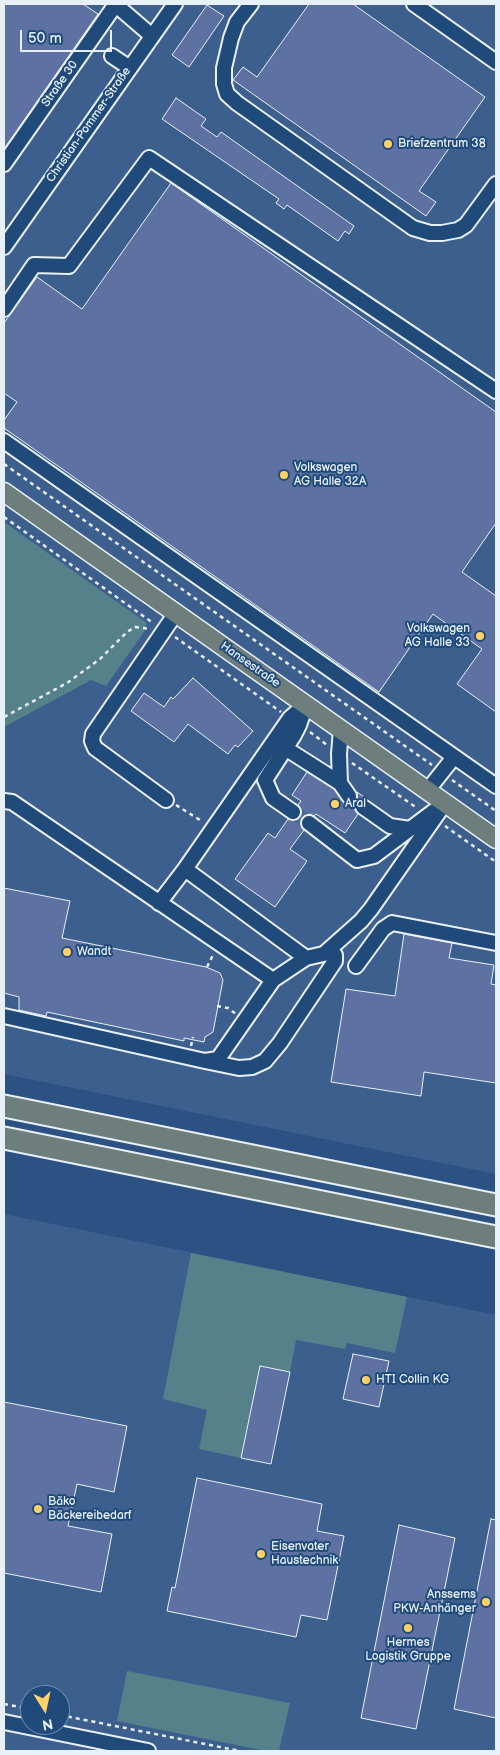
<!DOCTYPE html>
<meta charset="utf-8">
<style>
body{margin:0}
#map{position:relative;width:500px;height:1755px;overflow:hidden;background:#2b5282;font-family:"Balsamiq Sans",sans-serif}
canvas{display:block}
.frame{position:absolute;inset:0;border:5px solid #e8f1f8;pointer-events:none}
.north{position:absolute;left:20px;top:1685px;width:50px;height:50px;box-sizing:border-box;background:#1f4a7a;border:1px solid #6f8dac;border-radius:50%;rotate:170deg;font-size:14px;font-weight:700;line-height:20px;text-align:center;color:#e8f1f8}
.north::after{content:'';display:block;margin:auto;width:18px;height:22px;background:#ffd166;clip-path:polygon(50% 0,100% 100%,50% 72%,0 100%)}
.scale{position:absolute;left:20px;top:30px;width:92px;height:22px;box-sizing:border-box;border:2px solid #e8f1f8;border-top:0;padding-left:6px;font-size:15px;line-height:18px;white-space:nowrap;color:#e8f1f8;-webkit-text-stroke:4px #1f4a7a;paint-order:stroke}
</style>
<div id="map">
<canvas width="500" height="1755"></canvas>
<div class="frame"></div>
<div class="north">N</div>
<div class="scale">50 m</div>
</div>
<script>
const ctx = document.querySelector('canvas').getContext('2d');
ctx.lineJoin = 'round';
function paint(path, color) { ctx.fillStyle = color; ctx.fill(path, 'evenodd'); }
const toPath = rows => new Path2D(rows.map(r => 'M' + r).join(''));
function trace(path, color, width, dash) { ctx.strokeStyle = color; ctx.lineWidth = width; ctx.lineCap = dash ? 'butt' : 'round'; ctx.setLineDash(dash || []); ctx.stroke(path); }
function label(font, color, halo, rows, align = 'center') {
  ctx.font = font + ' "Balsamiq Sans",sans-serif'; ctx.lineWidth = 4; ctx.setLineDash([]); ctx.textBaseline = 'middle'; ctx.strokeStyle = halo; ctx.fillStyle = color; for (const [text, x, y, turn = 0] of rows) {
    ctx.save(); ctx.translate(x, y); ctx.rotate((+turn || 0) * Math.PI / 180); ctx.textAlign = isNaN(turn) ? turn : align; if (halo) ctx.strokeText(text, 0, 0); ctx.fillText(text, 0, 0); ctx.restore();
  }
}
const built = toPath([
 [4,4,496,4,496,1174,4,1074],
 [4,1214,496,1315,496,1751,4,1751],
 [30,1695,60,1695,60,1725,30,1725]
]);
const green = toPath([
 [4,522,147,623,144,632,106,686,91,680,4,727],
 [191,1253,407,1297,395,1353,347,1343,345,1349,296,1340,290,1372,260,1367,241,1458,199,1449,207,1410,163,1399],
 [127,1671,290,1703,279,1751,266,1751,117,1721]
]);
const building = toPath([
 [4,4,83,4,98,14,4,149,4,4],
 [309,4,353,4,485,97,419,191,436,202,426,216,233,80,243,67,257,77,309,4],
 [207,5,224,16,189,67,172,55,207,5],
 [176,98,206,119,201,126,217,137,221,132,354,226,349,234,345,231,338,241,287,205,284,209,276,203,279,199,162,119,176,98],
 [171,183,496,412,496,523,462,572,496,596,496,712,457,684,482,649,433,614,379,692,4,428,4,420,17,402,4,393,4,323,37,277,82,309,171,183],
 [193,678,253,731,238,747,235,745,228,754,188,724,174,742,131,711,144,693,164,707,171,697,173,699,193,678],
 [307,772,334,789,346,804,354,803,357,799,357,792,367,799,360,799,356,802,355,810,358,814,345,833,316,814,314,816,310,814,302,817,300,822,304,830,290,849,307,861,275,907,235,879,268,833,275,838,288,819,296,820,300,817,301,809,298,805,301,801,292,795,307,772],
 [4,888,70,901,62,938,206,967,220,973,223,980,213,1032,205,1037,204,1042,184,1038,184,1041,47,1012,46,1016,19,1010,19,997,4,993,4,888],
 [404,934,452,943,449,958,494,965,491,984,496,985,496,1083,424,1072,421,1096,331,1082,346,989,395,996,404,934],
 [353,1354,389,1361,379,1407,343,1399,353,1354],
 [260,1366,290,1372,271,1464,241,1458,260,1366],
 [4,1402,127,1426,114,1492,77,1484,68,1526,112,1534,101,1592,4,1573,4,1402],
 [197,1478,322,1504,317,1531,344,1536,327,1620,301,1615,296,1637,167,1611,172,1587,175,1588,197,1478],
 [491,1519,496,1520,496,1718,454,1709,491,1519],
 [399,1525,455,1538,416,1729,361,1718,399,1525]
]);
const minorTunnel = toPath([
 [293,812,309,823]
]);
const path = toPath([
 [4,464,432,765],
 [4,517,153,623],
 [175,637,281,712],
 [4,717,67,683,100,659,127,632,135,627,151,629],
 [310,732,327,745],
 [352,763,417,808],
 [452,780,496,811],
 [176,805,203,822],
 [445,826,496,862],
 [207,967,213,955],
 [217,1006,228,1008,236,1014],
 [191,1046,193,1037],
 [4,1704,30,1709],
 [60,1715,240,1751]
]);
const minor = toPath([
 [251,4,237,22,231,38,224,68,224,84,227,94,237,103,413,228,430,233,442,233,458,230,466,225,496,184],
 [414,4,496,62],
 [116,5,152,36],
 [112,56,130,68],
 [4,164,116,4],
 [4,247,175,4],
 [4,309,34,265,69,266,149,158,496,391],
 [4,441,496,786],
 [285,748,340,783,339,754,341,729],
 [340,783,349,796],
 [427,791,454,757],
 [166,800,95,748,92,741,93,734,176,613],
 [4,801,12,802,273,980],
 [363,807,390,826,410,829],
 [293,812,273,798,265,780,294,735,299,725,306,705],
 [309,823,357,860,374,856,434,811],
 [185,869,306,958],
 [159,903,185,869,290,718,306,704],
 [325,953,361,921,371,909,445,803],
 [356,966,383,929,392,923,496,943],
 [4,1016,205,1061,218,1059,273,980,306,958,332,952,335,955,335,961,280,1043,265,1061,252,1067,239,1068,205,1061],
 [4,1722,148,1751]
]);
const major = toPath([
 [4,492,496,839]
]);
const highway = toPath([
 [4,1106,496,1205],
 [4,1138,496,1237]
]);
const markers = [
 [388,144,5,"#ffd166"],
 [284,475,5,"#ffd166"],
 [480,636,5,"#ffd166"],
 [335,804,5,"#ffd166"],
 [67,952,5,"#ffd166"],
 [366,1380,5,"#ffd166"],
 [38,1509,5,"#ffd166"],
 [261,1554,5,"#ffd166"],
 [486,1602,5,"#ffd166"],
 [408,1628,5,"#ffd166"]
];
const streetNames = [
 ["Straße 30",60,84,-55],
 ["Christian-Pommer-Straße",89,125,-55],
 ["Hansestraße",250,665,35]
];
const poiNames = [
 ["Briefzentrum 38",398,144],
 ["Volkswagen",294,468],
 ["AG Halle 32A",294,482],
 ["Volkswagen",470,629,"right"],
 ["AG Halle 33",470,643,"right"],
 ["Aral",345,804],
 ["Wandt",77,952],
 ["HTI Collin KG",376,1380],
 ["Bäko",48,1502],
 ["Bäckereibedarf",48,1516],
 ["Eisenvater",271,1547],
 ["Haustechnik",271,1561],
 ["Anssems",476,1595,"right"],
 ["PKW-Anhänger",476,1609,"right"],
 ["Hermes",408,1643,"center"],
 ["Logistik Gruppe",408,1657,"center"]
];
paint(built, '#3d5f8e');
paint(green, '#54818a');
paint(building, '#5d72a2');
trace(building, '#e8f1f8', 1);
trace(minorTunnel, '#476a94', 14, [14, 7]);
trace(minor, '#e8f1f8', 18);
trace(major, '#e8f1f8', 21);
trace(highway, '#e8f1f8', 25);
trace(path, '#e8f1f8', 2.5, [4, 4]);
trace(minor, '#1f4a7a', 14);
trace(major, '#6d7e7c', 18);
trace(highway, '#6d7e7c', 21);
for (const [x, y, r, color] of markers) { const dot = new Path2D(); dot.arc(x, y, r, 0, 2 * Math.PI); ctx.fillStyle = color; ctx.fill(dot); trace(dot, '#1f4a7a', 2); }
label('12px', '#e8f1f8', '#1f4a7a', streetNames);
label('12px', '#e8f1f8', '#1f4a7a', poiNames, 'left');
</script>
